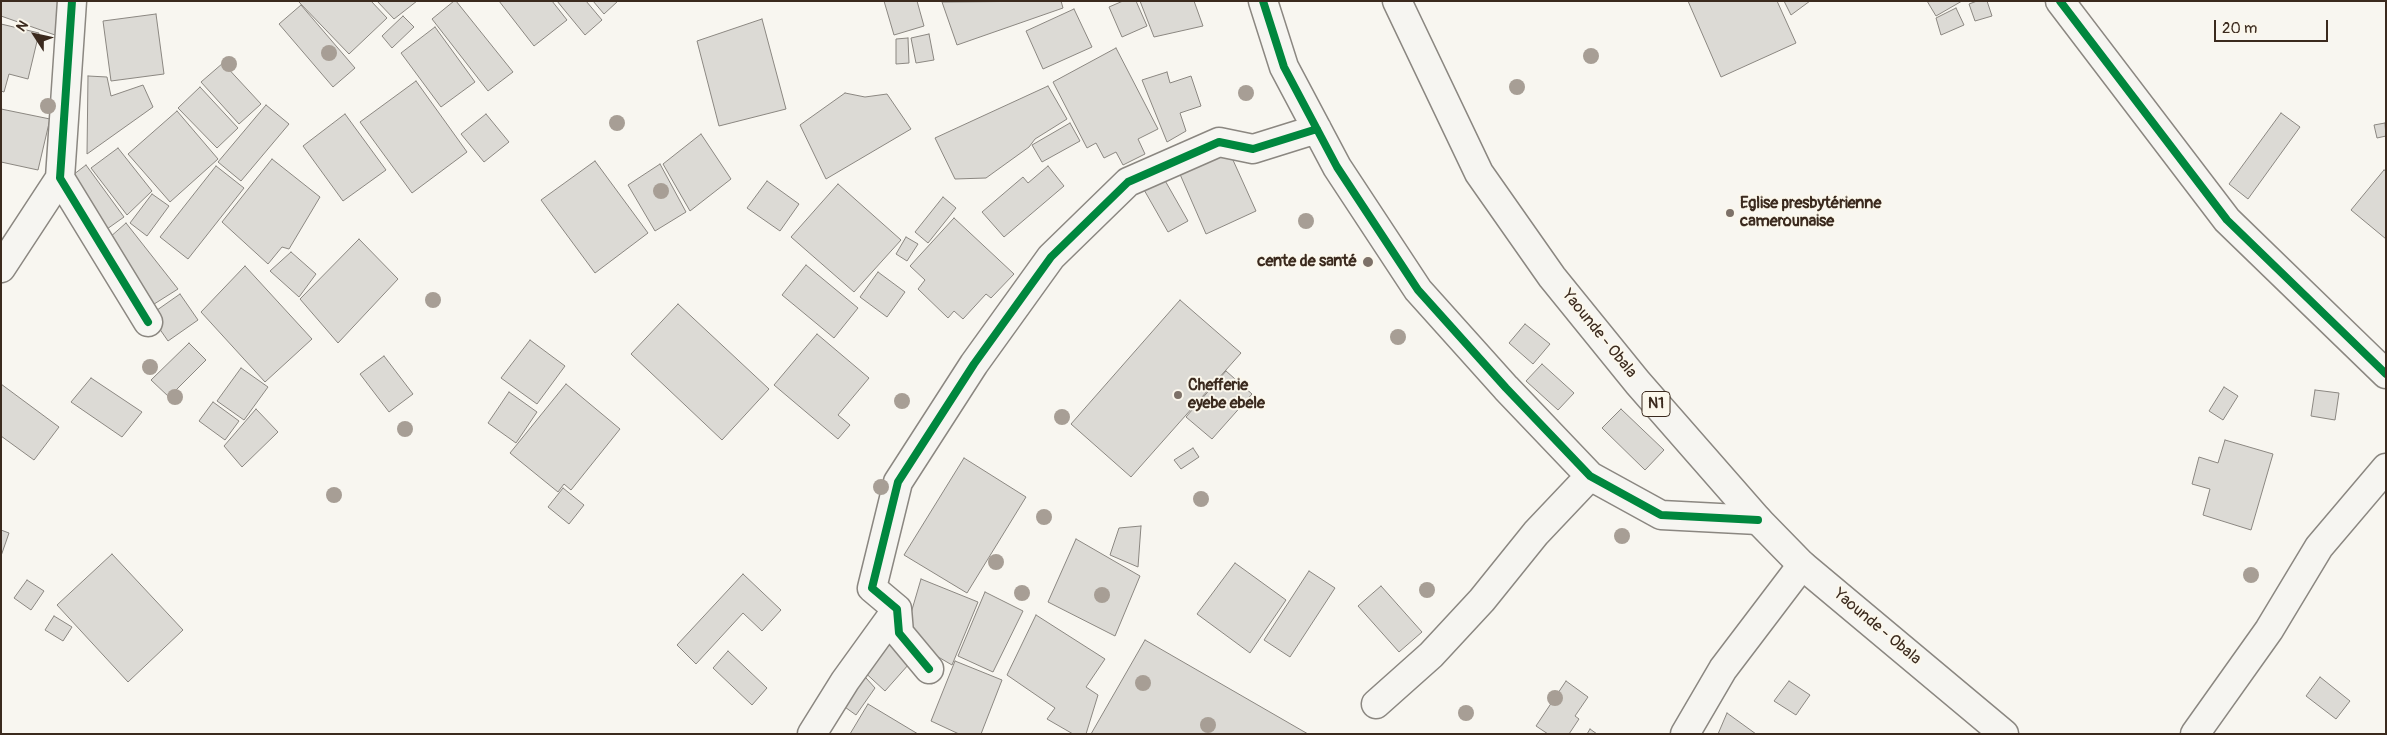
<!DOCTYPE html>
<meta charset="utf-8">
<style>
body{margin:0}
#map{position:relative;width:2387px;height:735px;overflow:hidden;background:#f8f6f0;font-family:Pangolin,sans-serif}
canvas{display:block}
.frame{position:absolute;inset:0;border:2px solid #3b2a1e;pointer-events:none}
.north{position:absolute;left:10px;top:10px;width:50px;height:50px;-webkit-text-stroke:4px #fbf7ec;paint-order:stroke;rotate:305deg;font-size:14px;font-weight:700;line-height:20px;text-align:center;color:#3b2a1e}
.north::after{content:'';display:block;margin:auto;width:18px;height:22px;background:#3b2a1e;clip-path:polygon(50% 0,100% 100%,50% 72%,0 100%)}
.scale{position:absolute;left:2214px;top:20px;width:114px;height:22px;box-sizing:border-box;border:2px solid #3b2a1e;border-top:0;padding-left:6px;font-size:15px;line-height:18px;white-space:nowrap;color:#3b2a1e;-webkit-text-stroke:4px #fbf7ec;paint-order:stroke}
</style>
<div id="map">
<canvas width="2387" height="735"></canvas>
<div class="frame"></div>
<div class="north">N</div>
<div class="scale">20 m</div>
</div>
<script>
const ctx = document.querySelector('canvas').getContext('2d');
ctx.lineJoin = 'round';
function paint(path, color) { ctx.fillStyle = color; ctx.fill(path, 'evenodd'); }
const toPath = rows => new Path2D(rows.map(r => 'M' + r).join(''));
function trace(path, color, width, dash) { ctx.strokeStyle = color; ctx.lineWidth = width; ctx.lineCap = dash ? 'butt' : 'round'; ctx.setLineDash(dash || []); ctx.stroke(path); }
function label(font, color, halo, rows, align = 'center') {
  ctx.font = font + ' Pangolin,sans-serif'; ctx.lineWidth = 4; ctx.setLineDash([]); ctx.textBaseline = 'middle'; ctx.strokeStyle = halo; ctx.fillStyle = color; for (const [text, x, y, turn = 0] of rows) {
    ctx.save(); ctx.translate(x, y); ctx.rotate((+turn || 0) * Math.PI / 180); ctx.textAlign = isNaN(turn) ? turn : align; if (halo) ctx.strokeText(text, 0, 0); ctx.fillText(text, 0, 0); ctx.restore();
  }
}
const building = toPath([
 [1,1,58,1,65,4,55,35,1,16,1,1],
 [298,1,371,1,387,18,349,54,298,1],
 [377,1,417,1,394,19,377,1],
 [454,1,456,1,513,72,488,91,432,19,454,1],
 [499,1,552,1,567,20,534,46,499,1],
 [557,1,586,1,602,20,585,35,557,1],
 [593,1,618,1,604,14,593,1],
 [884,1,917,1,924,26,894,35,884,1],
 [1061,1,1063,8,957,45,942,2,1061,1],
 [1123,1,1136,1,1147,26,1122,37,1109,7,1123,1],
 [1140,1,1194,1,1203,26,1154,37,1140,1],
 [1688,1,1777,1,1796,43,1721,77,1688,1],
 [1784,1,1810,1,1791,15,1784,1],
 [1927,1,1962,1,1936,16,1927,1],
 [1977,1,1987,1,1992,16,1975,21,1969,4,1977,1],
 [301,5,355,68,333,87,279,24,301,5],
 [1956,8,1964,25,1941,35,1936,18,1956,8],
 [1074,9,1092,47,1043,69,1026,31,1074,9],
 [156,14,164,74,111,81,103,21,156,14],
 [403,16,414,27,392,48,382,36,403,16],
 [762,19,786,109,719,126,697,41,762,19],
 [1,24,39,33,28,79,9,74,4,92,1,91,1,24],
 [435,27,475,82,441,107,401,53,435,27],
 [929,34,934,60,916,63,911,38,929,34],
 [908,38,909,63,896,64,896,39,908,38],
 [1116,48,1158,129,1138,139,1145,154,1123,165,1116,152,1104,158,1096,143,1087,148,1053,82,1116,48],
 [223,63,261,104,239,124,201,82,223,63],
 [1167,72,1170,83,1191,76,1201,106,1180,113,1186,131,1167,142,1142,80,1167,72],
 [88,76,107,77,111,96,143,85,153,107,87,154,88,76],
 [416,81,467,152,412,193,360,122,416,81],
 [1048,86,1067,119,1035,139,1029,147,986,178,955,179,935,138,1048,86],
 [200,87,238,128,217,148,178,108,200,87],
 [845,93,865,97,887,94,911,129,826,179,800,125,845,93],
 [266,105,289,124,241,181,218,162,266,105],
 [1,109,50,119,38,170,1,162,1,109],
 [177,111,218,159,170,202,128,154,177,111],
 [2281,113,2300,127,2248,199,2229,184,2281,113],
 [345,114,386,170,343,201,303,146,345,114],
 [486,114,509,142,484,162,461,134,486,114],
 [1070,123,1080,141,1042,162,1032,145,1070,123],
 [2385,123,2386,136,2377,138,2374,125,2385,123],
 [701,134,731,179,690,211,663,164,701,134],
 [118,148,152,191,127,215,91,168,118,148],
 [1228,149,1256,211,1206,234,1179,172,1228,149],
 [272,159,320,197,289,249,282,247,268,264,222,222,272,159],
 [595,161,648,233,595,273,541,200,595,161],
 [660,164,686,212,655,231,628,185,660,164],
 [86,165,124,217,107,229,69,178,86,165],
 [216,166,244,188,188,259,160,237,216,166],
 [1048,166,1064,186,1004,237,982,212,1023,177,1028,183,1048,166],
 [2384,170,2386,171,2386,239,2351,210,2384,170],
 [1163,177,1188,221,1168,232,1143,188,1163,177],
 [767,181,799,204,780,231,747,208,767,181],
 [838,184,901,240,854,292,791,237,838,184],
 [152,194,169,206,147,236,130,223,152,194],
 [943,197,956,208,928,243,915,232,943,197],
 [954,218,1014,274,991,298,986,294,963,319,954,311,948,318,918,289,925,280,910,266,954,218],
 [126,223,178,289,151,306,109,238,126,223],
 [906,237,918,244,907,261,896,254,906,237],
 [359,239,398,279,338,343,300,299,359,239],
 [291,252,316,274,299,297,270,271,291,252],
 [806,265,858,308,834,338,782,295,806,265],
 [245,266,312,339,265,382,201,312,245,266],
 [878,272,905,292,887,317,860,297,878,272],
 [180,294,198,320,168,341,150,315,180,294],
 [1180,300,1241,353,1131,477,1071,424,1180,300],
 [678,304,769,389,722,440,631,354,678,304],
 [1525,324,1550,344,1533,364,1509,343,1525,324],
 [817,334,869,378,838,415,850,425,838,439,774,385,817,334],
 [530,340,565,366,537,404,501,378,530,340],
 [189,343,206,360,169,397,151,380,189,343],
 [384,356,413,394,389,412,360,374,384,356],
 [1542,364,1574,393,1558,410,1526,381,1542,364],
 [241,368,268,387,244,420,217,401,241,368],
 [1226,371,1252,394,1212,439,1186,417,1226,371],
 [91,378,142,412,122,437,71,402,91,378],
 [1,384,59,427,34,460,1,436,1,384],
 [566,384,620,429,571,490,564,484,558,492,510,453,566,384],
 [2224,387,2238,396,2223,420,2209,411,2224,387],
 [2315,390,2339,393,2335,420,2311,416,2315,390],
 [509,392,537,412,516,443,488,423,509,392],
 [213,402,239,421,225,440,199,421,213,402],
 [256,409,278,432,242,467,224,446,256,409],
 [1621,409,1664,450,1645,470,1602,428,1621,409],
 [2225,440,2273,454,2251,530,2203,515,2210,489,2192,484,2199,457,2218,463,2225,440],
 [1193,448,1199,457,1181,469,1174,460,1193,448],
 [964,458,1026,497,967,593,904,555,964,458],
 [563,488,584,505,569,524,548,507,563,488],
 [1141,526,1138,567,1110,555,1119,528,1141,526],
 [1,530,9,533,1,556,1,530],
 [1076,539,1140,576,1115,636,1048,602,1076,539],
 [112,554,183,630,128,682,57,605,112,554],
 [1235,563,1286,600,1250,653,1197,614,1235,563],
 [1309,571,1335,588,1290,657,1264,640,1309,571],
 [743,574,781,610,762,631,743,613,696,664,677,645,743,574],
 [921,579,978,602,952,665,904,637,921,579],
 [27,580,44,591,31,610,14,598,27,580],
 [1381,586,1422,632,1399,652,1358,606,1381,586],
 [985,592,1023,611,993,672,958,656,985,592],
 [1036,615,1105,659,1086,687,1098,695,1086,734,1073,734,1047,719,1055,708,1007,675,1036,615],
 [54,616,72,627,63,641,45,630,54,616],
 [890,631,917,655,885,691,859,667,890,631],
 [1145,640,1308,734,1091,734,1145,640],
 [728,651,767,688,752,705,713,668,728,651],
 [955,661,1002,680,981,734,959,734,931,721,955,661],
 [858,669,875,688,856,715,835,700,858,669],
 [2320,677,2350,701,2336,719,2306,696,2320,677],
 [1566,681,1588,697,1575,716,1579,719,1569,734,1548,734,1536,726,1566,681],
 [1789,681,1810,695,1796,715,1774,701,1789,681],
 [868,704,918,734,850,734,868,704],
 [1727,713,1756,734,1718,734,1727,713],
 [1590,729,1597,734,1587,734,1590,729]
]);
const street = toPath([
 [72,1,60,178,148,322],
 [1263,1,1284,67,1337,167,1418,290,1506,388,1590,476,1661,515,1758,520],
 [2060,1,2227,220,2386,374],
 [1,268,60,178],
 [929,669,899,633,897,609,872,588,898,482,974,364,1051,257,1128,182,1219,142,1253,149,1317,129],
 [1376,704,1431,655,1482,600,1536,533,1590,476],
 [812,734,845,681,897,609],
 [1685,734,1723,669,1802,565],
 [2195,734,2269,630,2319,547,2386,468]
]);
const highway = toPath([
 [1397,1,1479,173,1552,277,1638,383,1758,520,1802,565,2004,734]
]);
const cycleway = toPath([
 [72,1,60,178,148,322],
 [1263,1,1284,67,1337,167,1418,290,1506,388,1590,476,1661,515,1758,520],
 [2060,1,2227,220,2386,374],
 [929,669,899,633,897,609,872,588,898,482,974,364,1051,257,1128,182,1219,142,1253,149,1317,129]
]);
const trees = [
 [329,53],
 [1591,56],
 [229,64],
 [1517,87],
 [1246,93],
 [48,106],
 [617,123],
 [661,191],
 [1306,221],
 [433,300],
 [1398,337],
 [150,367],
 [175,397],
 [902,401],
 [1062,417],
 [405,429],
 [881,487],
 [334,495],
 [1201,499],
 [1044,517],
 [1622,536],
 [996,562],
 [2251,575],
 [1427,590],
 [1022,593],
 [1102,595],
 [1143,683],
 [1555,698],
 [1466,713],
 [1208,725]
];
const markers = [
 [1730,213,5,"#7d7168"],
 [1368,262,6,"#7d7168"],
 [1178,395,5,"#7d7168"]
];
const shields = [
 [1656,404,28]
];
const shieldNames = [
 ["N1",1656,404]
];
const poiNames = [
 ["Eglise presbytérienne",1740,204],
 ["camerounaise",1740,222],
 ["cente de santé",1357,262,"right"],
 ["Chefferie",1188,386],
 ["eyebe ebele",1188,404]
];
const streetNames = [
 ["Yaounde - Obala",1599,334,51],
 ["Yaounde - Obala",1877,627,40]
];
paint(building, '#dcdad5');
trace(building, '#8b8781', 1);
trace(street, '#8b8781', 31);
trace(highway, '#8b8781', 31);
trace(street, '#f6f5f1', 28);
trace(highway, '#f6f5f1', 28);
trace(cycleway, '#00873e', 8);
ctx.fillStyle = '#a79e95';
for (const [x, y] of trees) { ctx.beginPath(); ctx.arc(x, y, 8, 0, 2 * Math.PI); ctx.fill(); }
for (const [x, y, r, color] of markers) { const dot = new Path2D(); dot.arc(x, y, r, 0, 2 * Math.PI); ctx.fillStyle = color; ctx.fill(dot); trace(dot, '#fbf7ec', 2); }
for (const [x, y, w] of shields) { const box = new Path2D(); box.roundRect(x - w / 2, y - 12.5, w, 25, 4); ctx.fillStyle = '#fbf7ec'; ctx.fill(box); trace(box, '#3b2a1e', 1); }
label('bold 15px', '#3b2a1e', null, shieldNames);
label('bold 16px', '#3b2a1e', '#fbf7ec', poiNames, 'left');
label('16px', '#3b2a1e', '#fbf7ec', streetNames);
</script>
